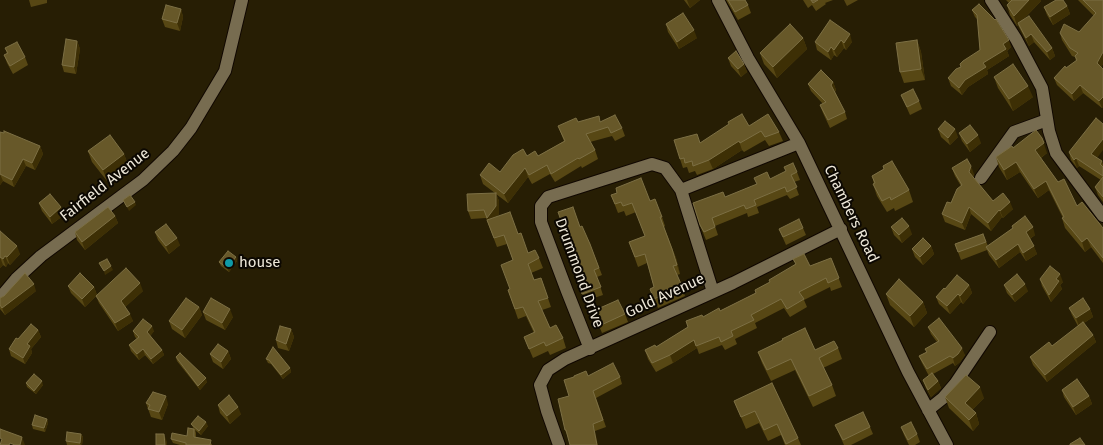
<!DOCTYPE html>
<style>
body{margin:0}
canvas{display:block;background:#271e04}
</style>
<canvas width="1103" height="445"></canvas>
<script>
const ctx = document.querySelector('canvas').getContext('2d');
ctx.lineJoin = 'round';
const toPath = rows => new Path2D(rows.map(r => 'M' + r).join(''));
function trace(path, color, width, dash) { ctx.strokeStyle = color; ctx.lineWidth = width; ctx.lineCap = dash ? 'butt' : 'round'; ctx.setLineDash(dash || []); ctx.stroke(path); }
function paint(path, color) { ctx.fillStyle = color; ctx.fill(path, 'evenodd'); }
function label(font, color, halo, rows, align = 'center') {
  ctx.font = font + ' "Fira Sans",sans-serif'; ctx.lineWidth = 4; ctx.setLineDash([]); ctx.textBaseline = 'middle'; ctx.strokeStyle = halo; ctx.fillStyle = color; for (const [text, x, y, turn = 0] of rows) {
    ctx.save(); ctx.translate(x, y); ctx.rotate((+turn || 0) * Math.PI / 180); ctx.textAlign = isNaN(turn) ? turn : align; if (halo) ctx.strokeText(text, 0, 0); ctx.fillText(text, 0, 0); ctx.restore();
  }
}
const minor = toPath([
 [718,0,748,58,799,143,908,372,947,445],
 [991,0,1016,39,1042,88,1049,131,1056,153,1103,216],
 [981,178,1014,132,1047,120],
 [681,190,799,143],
 [0,298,16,279,41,256,143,180,173,151,191,128,225,71,242,0],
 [590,349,567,291,541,222,541,206,548,197,652,164,665,168,681,190,713,292],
 [928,410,943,398,955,384,990,332],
 [559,445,547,411,540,385,548,370,565,359,733,283,841,229]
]);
const wall = toPath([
 [29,0,47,0,47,3,31,7],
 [684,0,700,0,690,8],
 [726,0,745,0,748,5,751,13,738,20],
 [803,0,833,0,825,3,826,4,816,11,812,5,808,8],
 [844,0,858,0,847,6],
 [1006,0,1041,0,1041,1,1022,21,1052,48,1055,56,1050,60,1034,42,1029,46,1021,31,1018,25,1017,26,1010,15,1007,5,1009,3],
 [1078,0,1103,0,1103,64,1101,67,1103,69,1103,107,1102,108,1083,93,1074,101,1057,85,1054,78,1076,61,1075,57,1072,56,1062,40,1060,33,1079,32,1094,16],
 [1067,6,1070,14,1053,25,1047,15,1044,7],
 [181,9,183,17,180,31,165,27,162,19],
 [972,10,1011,47,1007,51,1009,56,987,70,988,74,968,87,962,95,951,86,948,78,980,50,978,20,975,17],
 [830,20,852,42,846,50,844,48,837,57,834,55,831,60,817,50,815,42],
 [666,24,697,38,679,49,668,32],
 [803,38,807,49,777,78,764,64,760,53],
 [917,40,921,52,925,80,904,83,900,72],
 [77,41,80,49,76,74,64,72,62,65],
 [5,48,25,57,28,65,13,74,7,63,4,55,7,54],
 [728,58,744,64,747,72,741,77,731,66],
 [994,77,1033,97,1013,111,998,88],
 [833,82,836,90,835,92,845,112,847,119,830,128,823,113,820,105,823,104,811,91,808,84],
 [901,95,919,101,922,109,910,115],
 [578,122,601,122,622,128,625,136,615,141,612,136,590,142,595,150,598,159,582,168,581,166,555,182,550,174,532,184,528,177,508,203,496,194,499,201,499,214,497,216,518,234,528,253,539,258,543,268,531,273,534,280,541,278,551,307,542,310,550,328,563,338,566,348,550,355,548,351,533,358,524,337,534,333,526,316,518,319,508,290,510,289,513,260,507,244,497,247,486,218,471,219,468,211,495,193,483,184,480,175,500,172,527,156,538,156,564,141,558,126],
 [749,126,779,132,783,141,769,146,765,140,744,152,742,150,713,169,697,175,695,171,689,173,687,167,683,168,680,159,700,143],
 [938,129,958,137,950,145,941,137],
 [0,132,40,146,43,154,35,170,26,166,14,187,3,181,0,185],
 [959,133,981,143,970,152,962,141],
 [1013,148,1047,153,1041,158,1058,182,1077,206,1103,228,1103,263,1091,247,1085,252,1065,228,1062,218,1063,218,1049,190,1038,198,1020,172,1007,180,999,167,996,157],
 [88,151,124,154,128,165,107,181,92,162],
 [1069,152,1097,158,1102,161,1103,165,1103,202,1098,195,1095,187,1101,180,1079,166,1077,168,1071,160],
 [883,166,909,190,913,202,895,211,894,208,887,212,877,196,873,184,874,184,872,176,884,169],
 [952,168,974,174,973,177,993,201,1013,209,1003,218,1002,217,991,231,971,214,965,230,945,222,942,214,951,203,961,186,955,176],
 [797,172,800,180,794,182,799,195,790,199,787,195,757,207,759,213,748,217,747,213,715,226,718,235,706,240,700,225,725,197,757,185,770,179],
 [611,195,650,201,662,217,665,226,664,227,676,258,680,274,677,275,685,296,658,308,650,289,654,287,647,263,638,267,629,242,645,236,636,212,626,216,624,211,618,213],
 [39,203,61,207,64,215,52,224,42,211],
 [115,216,118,223,85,250,77,240,75,232],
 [1012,226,1035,235,1030,239,1037,254,1026,261,1020,252,999,268,989,255,987,250,961,260,955,244,983,234,988,246,1013,228],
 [580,227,590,244,602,275,597,277,603,295,585,301,578,282,583,280,575,260,572,262,560,237],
 [891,227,912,234,902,243,894,235],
 [803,228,806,235,786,245,779,229],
 [0,231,20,254,10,265,8,263,6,267,3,265,0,268],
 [155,232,180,245,169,254,158,240],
 [931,246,934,254,923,265,915,257,912,249],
 [236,257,237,261,229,272,221,266,219,262],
 [831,258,842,287,831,291,830,287,804,300,807,307,790,317,784,308,755,323,757,328,735,339,737,344,725,350,722,345,699,354,697,348,673,363,656,372,648,359,645,350,656,347,688,327,703,317,720,311,756,293,796,264,793,259,810,266],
 [1040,279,1063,282,1060,285,1062,289,1051,302,1042,286],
 [969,285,972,293,963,304,961,302,950,314,939,304,936,297,945,289],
 [1004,285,1028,291,1015,302,1007,293],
 [68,286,94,287,97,295,143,291,125,307,133,321,118,331,99,303,96,296,85,307,71,293],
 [36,291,5,315,0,309,0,298,4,296],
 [886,294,923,302,927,313,914,327,890,305],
 [199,307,202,315,185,338,172,329,169,321],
 [1069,308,1090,309,1093,317,1084,323,1093,335,1096,342,1047,382,1033,365,1030,357,1052,346,1078,326,1072,315],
 [593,311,625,314,628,322,602,333],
 [203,312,233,317,225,330,206,320],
 [928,327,965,355,960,362,955,366,953,363,933,374,938,381,941,388,931,397,926,388,923,380,929,376,922,363,919,356,927,352,925,349,937,342,931,334],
 [291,329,294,337,289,351,278,348,276,340],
 [38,330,41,337,31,349,32,353,25,364,11,356,9,349,18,339],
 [133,331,154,331,150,336,162,350,164,355,153,364,145,355,139,360,131,351,129,345,137,339,135,337],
 [838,348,842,359,823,368,832,385,836,396,813,407,795,370,771,381,762,363,758,352,815,350],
 [228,351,231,359,223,369,213,362,210,354],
 [176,357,207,382,200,390,177,361],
 [266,359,290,368,291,372,283,379,271,364,268,363],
 [588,376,620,377,622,384,596,398,606,427,595,431,568,437,565,430,569,396,574,377],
 [26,383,43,385,36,394,27,387],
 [772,383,798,438,801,445,785,445,781,435,768,441,759,423,746,429,734,401],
 [1062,390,1089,396,1092,404,1076,415,1064,397],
 [945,397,984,398,972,410,976,413,979,424,973,431,949,408],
 [146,403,168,404,162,420,151,417],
 [218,405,241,414,230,424,220,413],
 [47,419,48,423,45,432,33,429,32,425],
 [191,424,208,426,201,435,195,430,196,433,196,437,212,444,212,445,180,445,173,443,171,439,187,436,194,429],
 [835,425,870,427,873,434,851,445,844,445],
 [901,427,917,434,920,442,915,445,909,445,904,435],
 [81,434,83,437,82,445,67,445,66,441]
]);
const shadedWall = toPath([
 [687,0,700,0,690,8],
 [1029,0,1041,0,1041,1,1017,26,1014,16],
 [1067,6,1070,14,1053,25,1050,17],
 [181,9,183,17,180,31,177,23],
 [694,30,697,38,679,49,677,42],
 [850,34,852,42,846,50,844,43],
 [1031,34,1034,42,1029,46,1026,38],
 [803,38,807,49,777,78,773,67],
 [841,40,844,48,837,57,834,50],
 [917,40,921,52,925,80,921,69],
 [1009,40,1011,47,1007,51,1009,56,987,70,988,74,968,87,962,95,959,88,965,80,1003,44],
 [77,41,80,49,76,74,74,67],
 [831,47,834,55,831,60,828,52],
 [1052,48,1055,56,1050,60,1047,52],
 [1103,52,1103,64,1100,70,1097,63],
 [744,64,747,72,741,77,738,69],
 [833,82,836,90,834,92,831,85],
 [1080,85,1083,93,1074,101,1072,94],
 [1028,86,1033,97,1013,111,1009,99],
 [1103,97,1103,107,1102,108,1099,101],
 [955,129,958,137,950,145,948,138],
 [978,135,981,143,970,152,967,144],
 [1042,138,1047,153,1039,159,1035,150],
 [1103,139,1103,150,1094,162,1091,154],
 [739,141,742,150,713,169,709,160],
 [40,146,43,154,35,170,32,163],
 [124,154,128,165,107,181,103,170],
 [1076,158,1079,166,1077,168,1074,160],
 [23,159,26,166,14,187,12,180],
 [1016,162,1020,172,1007,180,1004,170],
 [971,166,974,174,972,180,969,172],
 [525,168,528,177,508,203,504,194],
 [0,174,3,181,0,185],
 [1046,181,1049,190,1038,198,1034,189],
 [496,193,499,201,499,214,489,226,487,218],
 [135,202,136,205,129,211,127,207],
 [1010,202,1013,209,1003,218,1000,211],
 [61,207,64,215,52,224,50,217],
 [969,207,971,214,965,230,962,223],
 [999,210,1002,217,991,231,988,223],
 [115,216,118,223,85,250,82,242],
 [909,226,912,234,902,243,899,235],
 [1033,227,1035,235,1028,240,1026,232],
 [177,238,180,245,169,254,166,246],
 [1087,238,1091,247,1085,252,1082,242],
 [1018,244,1020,252,999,268,996,260],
 [17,246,20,254,10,265,7,257],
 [931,246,934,254,923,265,920,257],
 [1034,246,1037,254,1026,261,1023,253],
 [672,249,676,258,680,274,677,265],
 [5,256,8,263,6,267,3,259],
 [0,257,3,265,0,268],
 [236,257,237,261,229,272,227,268],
 [111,266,113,270,105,275,104,271],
 [1060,274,1063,282,1060,285,1062,289,1051,302,1049,295,1056,279],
 [140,283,143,291,124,308,121,301],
 [34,284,36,291,5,315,2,308],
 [1025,284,1028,291,1015,302,1012,295],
 [969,285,972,293,963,304,960,296],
 [94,287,97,295,85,307,82,299],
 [958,294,961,302,950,314,947,306],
 [923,302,927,313,914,327,910,316],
 [199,307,202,315,185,338,182,330],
 [230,309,233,317,225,330,222,323],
 [1090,309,1093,317,1079,326,1076,318],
 [130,314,133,321,118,331,115,323],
 [152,326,154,331,149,338,147,332],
 [291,329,294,337,289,351,286,344],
 [38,330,41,337,31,349,32,353,25,364,23,358,27,344],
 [1093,335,1096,342,1047,382,1045,375],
 [694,340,697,348,673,363,670,355],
 [962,348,965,355,960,362,955,366,953,358],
 [143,349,145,355,139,360,137,354],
 [162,350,164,355,153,364,151,359],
 [228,351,231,359,223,369,221,362],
 [290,368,291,372,283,379,281,375],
 [206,378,207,382,200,390,198,386],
 [42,381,43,385,36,394,34,391],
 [938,381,941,388,931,397,928,390],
 [980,387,984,398,968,414,965,403],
 [166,396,168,404,162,420,159,412],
 [1089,396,1092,404,1076,415,1073,407],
 [238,407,241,414,230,424,227,416],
 [976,413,979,424,973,431,969,420],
 [47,419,48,423,45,432,44,428],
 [206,422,208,426,201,435,199,431],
 [593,424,595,431,598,445,597,445],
 [81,434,83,437,82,445,81,445,80,443],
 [164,434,167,442,167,445,165,445],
 [22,437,25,445,20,445]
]);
const building = toPath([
 [728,0,745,0,748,5,735,12,728,0],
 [811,0,818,0,813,3,811,0],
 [1012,0,1029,0,1014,16,1007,5,1012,0],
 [1056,0,1063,0,1067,6,1050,17,1044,7,1056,0],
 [1083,0,1103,0,1103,52,1097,63,1103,69,1103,97,1099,101,1080,85,1072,94,1054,78,1065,66,1066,68,1077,60,1075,56,1078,53,1070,48,1060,33,1064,24,1079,32,1096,13,1083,0],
 [979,4,995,20,996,19,1009,40,1003,44,1006,49,983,63,986,67,965,80,959,88,948,78,956,69,961,67,960,64,963,61,980,50,977,15,972,10,979,4],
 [166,5,181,9,177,23,162,19,166,5],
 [683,13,694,30,677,42,666,24,683,13],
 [1029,16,1052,48,1047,52,1031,34,1026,38,1018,23,1029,16],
 [830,20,850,34,844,43,841,40,834,50,831,47,828,52,815,42,830,20],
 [790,24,803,38,773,67,760,53,790,24],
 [66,39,77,41,74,67,62,65,66,39],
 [917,40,921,69,900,72,896,43,917,40],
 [17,42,25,57,10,66,4,55,8,53,5,48,17,42],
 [736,51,744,64,738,69,728,58,736,51],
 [1013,64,1028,86,1009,99,994,77,1013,64],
 [821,70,833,82,831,85,845,112,828,120,820,105,826,102,808,84,821,70],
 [913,89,919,101,907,107,901,95,913,89],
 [742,114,749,126,768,114,779,132,765,137,761,131,740,143,739,141,709,160,693,166,692,161,685,163,684,158,680,159,674,140,697,134,700,143,729,124,728,122,742,114],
 [615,115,622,128,611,133,608,127,586,134,595,150,579,159,578,158,551,174,547,165,529,175,525,168,504,194,480,175,489,163,500,172,513,155,523,149,527,156,535,151,538,156,565,141,558,126,576,118,578,122,599,116,600,122,615,115],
 [1096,118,1103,124,1103,139,1091,154,1102,161,1100,164,1103,167,1103,176,1076,158,1074,160,1069,152,1096,118],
 [945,121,955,129,948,138,938,129,945,121],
 [970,125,978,135,967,144,959,133,970,125],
 [1036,130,1042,138,1044,143,1035,150,1058,182,1064,179,1077,206,1082,202,1103,228,1103,258,1087,238,1082,242,1062,218,1064,217,1046,181,1034,189,1016,162,1004,170,996,157,1012,146,1013,148,1036,130],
 [4,131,40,146,32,163,23,159,12,180,0,174,0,132,4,133,4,131],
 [110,135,124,154,103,170,88,151,110,135],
 [967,159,971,166,969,172,993,201,1003,193,1010,202,1000,211,999,210,988,223,969,207,962,223,942,214,947,202,951,203,957,189,962,185,952,168,967,159],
 [892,161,909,190,891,200,890,197,882,201,873,184,875,183,872,176,884,169,883,166,892,161],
 [793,163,797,172,791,175,797,187,787,192,785,187,754,200,756,205,746,209,744,205,712,218,715,227,704,232,700,225,693,203,723,192,725,197,757,184,754,178,767,172,770,179,786,171,784,167,793,163],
 [1103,177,1103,197,1095,187,1103,177],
 [641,178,650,201,655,199,662,217,660,217,672,249,677,265,673,266,682,286,654,299,650,289,654,287,645,254,635,257,629,242,645,236,632,203,623,206,621,202,615,204,611,195,617,193,616,188,641,178],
 [496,193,496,206,487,218,484,210,468,211,467,194,496,193],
 [50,194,61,207,50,217,39,203,50,194],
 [130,195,135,202,127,207,123,200,130,195],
 [108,207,115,216,82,242,75,232,108,207],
 [573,207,580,227,582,226,590,244,599,268,594,270,601,287,582,294,578,282,584,280,573,253,569,255,560,237,566,234,558,212,573,207],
 [510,212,518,234,521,233,528,253,535,250,539,258,528,264,534,280,541,278,548,298,538,301,550,328,556,325,563,338,546,346,544,342,529,349,524,337,535,332,523,307,515,309,508,290,510,289,501,265,513,260,504,235,494,238,487,220,510,212],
 [1025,216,1033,227,1026,232,1034,246,1023,253,1018,244,996,260,986,247,1013,228,1012,226,1025,216],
 [902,218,909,226,899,235,891,227,902,218],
 [799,219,803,228,783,237,779,229,799,219],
 [166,224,177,238,166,246,155,232,166,224],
 [0,231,17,246,7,257,5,256,3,259,0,257,0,231],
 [983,234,986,242,958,252,955,244,983,234],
 [923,238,931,246,920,257,912,249,923,238],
 [228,251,236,257,227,268,219,262,228,251],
 [804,254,810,266,831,258,839,278,828,283,826,278,799,292,804,299,787,309,781,299,751,315,754,320,731,331,733,336,721,342,719,337,696,346,694,340,670,355,652,363,645,350,655,345,656,347,688,327,686,321,702,315,703,317,719,308,720,311,756,293,755,290,770,282,769,280,796,264,793,259,804,254],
 [107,259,111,266,104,271,99,263,107,259],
 [1050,266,1060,274,1056,279,1059,281,1049,295,1040,279,1050,266],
 [126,268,140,283,121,301,130,314,115,323,96,296,126,268],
 [25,273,34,284,2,308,0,305,0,298,4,296,25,273],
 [80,273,94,287,82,299,68,286,80,273],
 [1017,274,1025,284,1012,295,1004,285,1017,274],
 [957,275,969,285,960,296,958,294,947,306,936,297,944,288,945,289,957,275],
 [899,279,923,302,910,316,886,294,899,279],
 [186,298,199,307,182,330,169,321,186,298],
 [211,298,230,309,222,323,203,312,211,298],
 [1083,298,1090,309,1076,318,1069,308,1083,298],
 [618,300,625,314,599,326,593,311,618,300],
 [939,318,962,348,958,354,953,358,950,356,927,369,919,356,927,352,925,349,939,341,928,327,939,318],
 [143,319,152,326,147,332,162,350,151,359,143,349,137,354,129,345,139,337,133,331,143,319],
 [1083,322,1093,335,1045,375,1030,357,1049,342,1052,346,1083,322],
 [31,324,38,330,27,344,30,346,23,358,9,349,16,338,18,339,31,324],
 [280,326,291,329,286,344,276,340,280,326],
 [805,328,815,350,834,341,838,348,819,358,832,385,809,396,791,359,767,370,758,352,783,340,782,339,805,328],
 [218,344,228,351,221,362,210,354,218,344],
 [273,347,290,368,281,375,269,360,266,359,273,347],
 [180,353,206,378,198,386,176,357,180,353],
 [613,363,620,377,593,391,603,420,593,424,597,445,570,445,566,430,565,430,558,399,569,396,564,380,574,377,574,376,586,371,588,376,613,363],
 [932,373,938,381,928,390,923,380,932,373],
 [34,374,42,381,34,391,26,383,34,374],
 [966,375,980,387,965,403,976,413,969,420,945,397,966,375],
 [1077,379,1089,396,1073,407,1062,390,1077,379],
 [772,383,798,438,786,444,777,424,764,430,755,411,741,417,734,401,772,383],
 [153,392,166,396,159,412,148,409,150,405,146,403,153,392],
 [229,395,238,407,227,416,218,405,229,395],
 [863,412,870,427,843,440,835,425,863,412],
 [35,415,47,419,44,428,32,425,35,415],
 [198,416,206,422,199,431,191,424,198,416],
 [911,422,917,434,908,440,901,427,911,422],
 [188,428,194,429,194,437,211,440,210,445,186,445,186,443,171,439,172,433,187,436,188,428],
 [0,429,22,437,20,445,15,445,10,443,9,445,0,445,2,439,0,438,0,429],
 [67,432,81,434,80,443,66,441,67,432],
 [156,434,164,434,165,445,156,445,156,434],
 [1080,438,1085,445,1070,445,1070,444,1080,438]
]);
const markers = [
 [229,263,5,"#0f9aa8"]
];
const streetNames = [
 ["Fairfield Avenue",105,185,-38],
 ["Chambers Road",851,214,64],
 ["Drummond Drive",579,273,70],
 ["Gold Avenue",665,296,-25]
];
const poiNames = [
 ["house",239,263]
];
trace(minor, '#100700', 14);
trace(minor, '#776c50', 12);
paint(wall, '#574714');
paint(shadedWall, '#3d2f05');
paint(building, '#675829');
trace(building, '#7c6f44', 1);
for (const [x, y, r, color] of markers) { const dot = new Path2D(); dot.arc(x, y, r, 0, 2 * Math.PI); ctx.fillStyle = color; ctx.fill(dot); trace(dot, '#0c0802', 2); }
label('15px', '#ede7d8', '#0c0802', streetNames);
label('15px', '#ede7d8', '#0c0802', poiNames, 'left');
</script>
